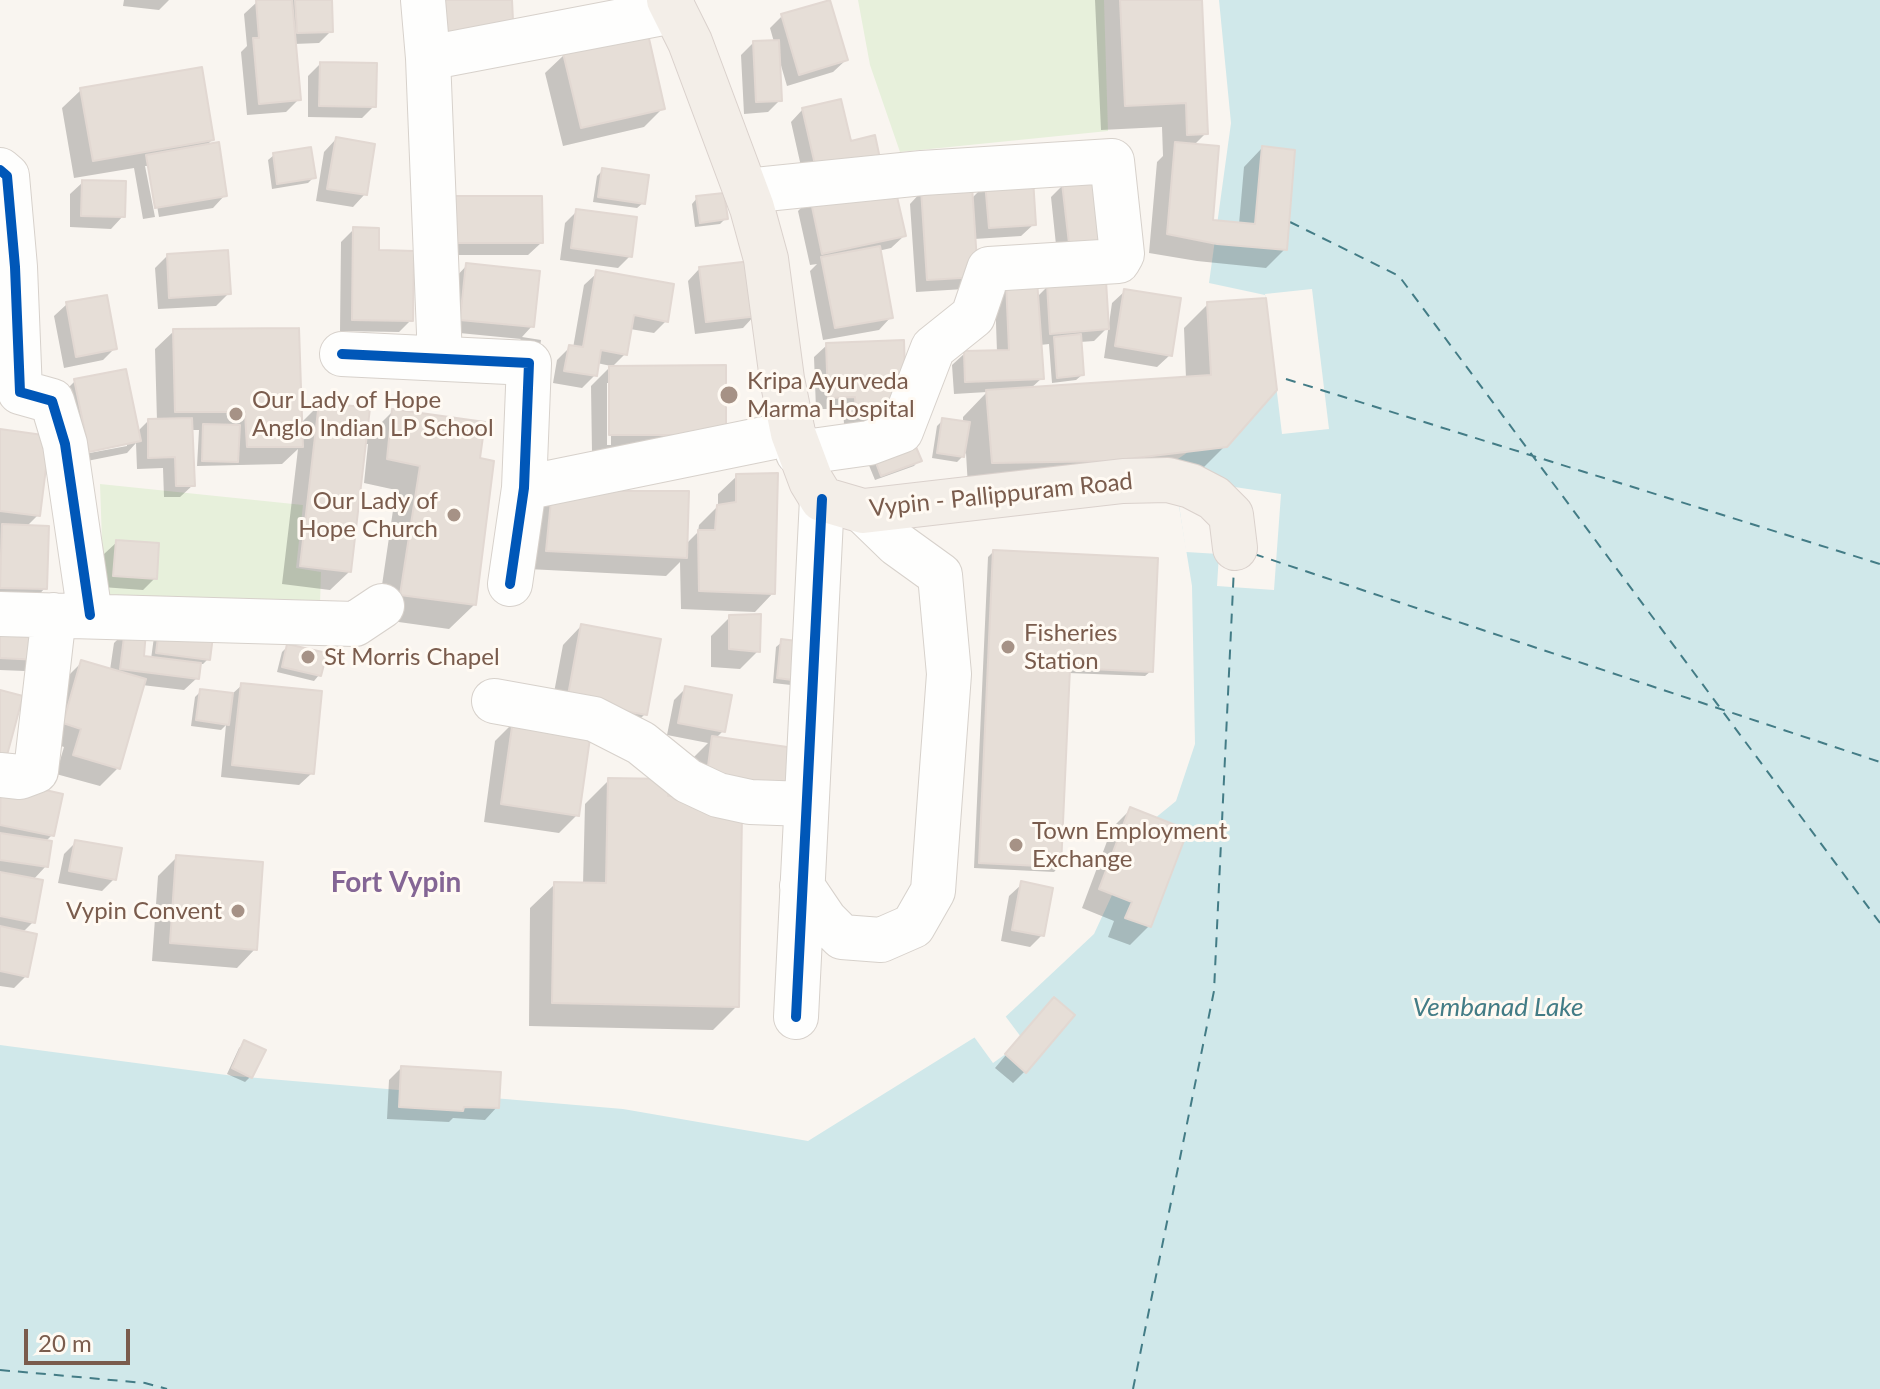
<!DOCTYPE html>
<style>
body{margin:0}
#map{position:relative;width:1880px;height:1389px;overflow:hidden;background:#f9f5f0;font-family:Lato,sans-serif}
canvas{display:block}
.scale{position:absolute;left:24px;top:1329px;width:106px;height:36px;box-sizing:border-box;border:4px solid #7a5c4d;border-top:0;padding-left:10px;font-size:24px;line-height:28px;white-space:nowrap;color:#7a5c4d;-webkit-text-stroke:6px #fffaf3;paint-order:stroke}
</style>
<div id="map">
<canvas width="1880" height="1389"></canvas>
<div class="scale">20 m</div>
</div>
<script>
const ctx = document.querySelector('canvas').getContext('2d');
ctx.lineJoin = 'round';
function paint(path, color) { ctx.fillStyle = color; ctx.fill(path, 'evenodd'); }
const toPath = rows => new Path2D(rows.map(r => 'M' + r).join(''));
function trace(path, color, width, dash) { ctx.strokeStyle = color; ctx.lineWidth = width; ctx.lineCap = dash ? 'butt' : 'round'; ctx.setLineDash(dash || []); ctx.stroke(path); }
function label(font, color, halo, rows, align = 'center') {
  ctx.font = font + ' Lato,sans-serif'; ctx.lineWidth = 6; ctx.setLineDash([]); ctx.textBaseline = 'middle'; ctx.strokeStyle = halo; ctx.fillStyle = color; for (const [text, x, y, turn = 0] of rows) {
    ctx.save(); ctx.translate(x, y); ctx.rotate((+turn || 0) * Math.PI / 180); ctx.textAlign = isNaN(turn) ? turn : align; if (halo) ctx.strokeText(text, 0, 0); ctx.fillText(text, 0, 0); ctx.restore();
  }
}
const green = toPath([
 [858,0,1104,0,1108,131,900,152,870,65],
 [100,484,303,505,296,568,321,572,320,604,104,598]
]);
const water = toPath([
 [1219,0,1880,0,1880,1389,0,1389,0,1045,234,1076,623,1109,808,1141,1001,1021,1094,934,1143,828,1176,801,1195,744,1192,586,1172,463,1277,391,1265,295,1209,283,1231,123]
]);
const pier = toPath([
 [1312,289,1329,429,1282,434,1265,294],
 [1175,478,1281,494,1274,590,1217,586,1219,554,1186,552],
 [1003,1013,1024,1041,993,1063,972,1034]
]);
const shadow = toPath([
 [124,0,169,0,159,10,123,6],
 [277,0,330,0,331,31,319,43,294,44,299,99,286,112,247,115,241,52,247,46,244,14,257,2],
 [1095,0,1200,0,1206,133,1194,145,1210,222,1239,224,1244,167,1262,148,1285,249,1266,268,1197,261,1149,253,1157,162,1163,156,1162,127,1101,130],
 [782,16,846,60,833,72,787,86,780,62,780,100,768,112,744,114,741,55,753,43,774,42,770,28],
 [564,55,663,108,644,127,563,146,545,73],
 [320,64,374,106,362,118,308,117,308,76],
 [81,90,212,140,205,147,225,195,213,208,159,217,150,166,145,166,155,217,143,219,134,168,74,178,62,108],
 [803,109,849,143,807,193,791,122],
 [336,139,365,194,353,207,316,201,324,152],
 [274,155,314,177,308,183,272,189,268,160],
 [603,170,643,203,637,208,593,202,597,176],
 [1105,181,1058,264,1051,197,1063,185],
 [83,182,123,216,111,229,70,227,70,194],
 [986,184,1034,224,1021,236,974,239,964,289,916,292,910,204,922,191,971,199],
 [697,198,726,218,720,224,695,227,692,204],
 [811,198,904,236,891,248,878,251,891,317,879,330,823,340,810,271,817,264,810,265,798,211],
 [442,211,541,243,528,255,442,255],
 [577,211,630,256,618,268,560,260,565,223],
 [354,229,411,320,399,332,340,331,341,242],
 [167,256,229,293,216,306,158,309,155,268],
 [467,265,532,326,522,337,541,340,538,361,517,343,521,339,449,332,455,278],
 [700,268,755,315,743,328,695,334,688,281],
 [597,273,666,321,654,333,630,329,625,354,611,368,724,434,592,453,591,386,611,366,597,363,595,375,582,388,553,383,557,360,570,347,573,348,584,285],
 [607,383,611,383,611,445,607,445],
 [1007,283,1036,298,1048,286,1107,328,1094,341,1080,342,1082,375,1076,380,1052,383,1049,344,1040,345,1042,378,1030,389,1186,378,1184,328,1208,304,1226,445,1201,470,968,487,966,453,957,462,932,458,937,426,943,420,963,423,963,417,987,392,954,394,952,365,965,353,997,352,995,295],
 [1125,291,1170,355,1157,367,1104,358,1112,303],
 [67,304,115,348,103,360,64,368,54,316],
 [174,331,300,424,320,404,364,440,393,411,478,460,474,605,449,629,377,619,396,490,364,483,368,444,364,444,349,572,330,590,282,584,298,449,282,464,197,466,199,430,191,430,193,485,180,497,164,497,163,468,137,469,136,443,127,453,77,463,63,393,75,381,137,432,148,421,157,421,155,349],
 [127,442,127,446,79,455,78,451],
 [902,342,892,423,844,424,843,409,816,409,814,357,827,345],
 [0,431,38,515,26,527,45,588,33,601,0,600],
 [919,460,914,466,875,480,868,463],
 [737,476,773,593,755,612,681,609,680,562,666,576,528,569,534,512,553,493,685,545,698,532,699,525,718,506,718,494],
 [117,542,155,578,143,590,102,587,104,554],
 [993,552,1151,671,1145,676,1068,673,1059,866,1054,872,974,868,988,557],
 [730,617,758,651,740,669,711,667,711,636],
 [581,626,645,714,626,733,549,719,563,645],
 [126,631,141,657,151,659,154,637,208,659,203,664,198,664,197,678,184,690,142,685,118,768,100,786,56,774,64,747,46,741,63,681,82,662,110,670,114,643],
 [0,632,37,659,25,671,0,670],
 [782,642,800,686,773,683,776,647],
 [288,646,319,675,314,681,277,672,282,652],
 [242,685,312,773,299,785,221,777,226,725,221,730,191,726,195,697,201,691,231,695],
 [686,688,723,731,715,739,704,801,737,1006,713,1030,529,1026,530,908,555,884,583,885,585,804,609,780,666,797,684,798,688,763,708,743,667,735,674,700],
 [514,722,577,815,559,833,484,822,495,741],
 [0,784,52,835,45,842,46,866,33,880,33,922,22,933,26,976,14,988,0,986],
 [1131,809,1149,926,1130,945,1108,937,1114,921,1082,908,1112,828],
 [76,842,114,879,102,891,58,883,64,854],
 [176,858,255,949,237,968,152,961,158,876],
 [1022,884,1042,935,1030,947,1001,941,1009,896],
 [1042,1012,1025,1071,1013,1083,995,1068],
 [245,1042,251,1076,245,1082,227,1074,239,1048],
 [401,1068,497,1107,485,1120,453,1118,449,1122,387,1119,389,1080]
]);
const ferry = toPath([
 [1290,222,1399,276,1880,923],
 [1286,379,1880,564],
 [1254,554,1880,762],
 [0,1370,145,1383,167,1389],
 [1133,1389,1214,991,1234,567]
]);
const building = toPath([
 [256,0,292,0,301,100,259,104,253,38,259,38,256,0],
 [295,0,332,0,333,32,297,33,295,0],
 [431,0,512,0,514,42,433,46,431,0],
 [830,0,848,60,799,75,781,14,830,0],
 [1120,0,1202,0,1208,134,1187,135,1186,103,1125,106,1120,0],
 [648,34,665,109,581,128,563,53,648,34],
 [779,40,782,101,756,102,753,41,779,40],
 [320,62,377,63,376,107,319,106,320,62],
 [202,67,214,140,93,161,80,88,202,67],
 [841,99,851,141,875,135,882,168,819,182,802,108,841,99],
 [336,137,375,144,367,195,327,189,336,137],
 [219,142,227,196,155,208,146,155,219,142],
 [1175,142,1219,146,1213,220,1255,224,1262,146,1295,150,1287,250,1217,244,1167,234,1175,142],
 [311,147,316,178,277,184,273,153,311,147],
 [602,168,649,175,645,204,598,197,602,168],
 [893,179,906,236,822,254,810,197,893,179],
 [1033,179,1036,225,989,228,985,182,1033,179],
 [1107,179,1114,248,1070,252,1062,183,1107,179],
 [82,180,126,181,125,217,81,216,82,180],
 [972,186,978,277,927,280,921,189,972,186],
 [724,193,728,219,700,223,696,196,724,193],
 [453,196,542,196,543,243,453,243,453,196],
 [576,209,637,217,632,257,571,248,576,209],
 [353,227,379,228,379,250,414,251,413,321,352,320,353,227],
 [880,246,893,318,835,328,821,257,880,246],
 [228,250,231,294,169,298,167,254,228,250],
 [751,261,758,316,706,322,699,267,751,261],
 [466,263,540,271,534,327,460,320,466,263],
 [596,270,674,284,668,322,634,315,627,355,601,350,597,376,564,371,569,345,583,347,596,270],
 [1037,280,1044,379,965,382,964,351,1009,350,1006,281,1037,280],
 [1106,281,1109,329,1050,334,1047,284,1106,281],
 [1124,289,1181,298,1172,356,1115,346,1124,289],
 [107,295,117,349,76,357,66,302,107,295],
 [1266,298,1277,390,1227,447,1110,461,992,463,986,390,1211,375,1207,302,1266,298],
 [299,328,303,447,247,447,245,412,175,412,173,329,299,328],
 [1081,334,1084,375,1057,378,1054,337,1081,334],
 [904,340,906,411,856,413,855,397,828,398,826,343,904,340],
 [726,365,726,435,609,435,609,366,726,365],
 [126,369,141,441,89,452,74,379,126,369],
 [319,402,370,408,351,572,300,566,319,402],
 [392,409,485,422,480,458,494,461,476,605,400,595,420,466,387,459,392,409],
 [192,418,195,486,176,486,175,457,148,458,148,419,192,418],
 [942,418,970,422,964,457,937,453,942,418],
 [203,424,240,425,238,462,202,461,203,424],
 [0,429,50,436,40,516,0,511,0,429],
 [913,440,922,461,881,476,873,455,913,440],
 [778,473,775,594,699,591,698,530,715,530,717,505,736,502,736,474,778,473],
 [552,491,689,491,687,558,546,551,552,491],
 [2,524,49,526,47,589,0,588,2,524],
 [116,540,159,543,157,579,113,576,116,540],
 [993,550,1158,558,1153,672,1070,668,1061,867,979,863,993,550],
 [761,614,760,652,729,649,729,615,761,614],
 [581,624,661,639,647,715,567,701,581,624],
 [125,629,146,631,144,656,201,663,199,679,120,669,125,629],
 [159,629,213,636,210,660,156,653,159,629],
 [0,630,41,632,39,660,0,658,0,630],
 [781,639,812,643,808,682,777,678,781,639],
 [287,644,327,653,321,676,282,667,287,644],
 [81,660,146,679,120,769,73,755,81,729,63,723,81,660],
 [241,683,322,691,314,774,232,765,241,683],
 [685,686,732,695,725,732,678,723,685,686],
 [200,689,233,693,229,725,196,720,200,689],
 [0,690,23,696,3,770,0,769,0,690],
 [513,720,591,731,579,816,501,804,513,720],
 [712,736,794,748,789,786,707,774,712,736],
 [608,778,669,779,668,796,706,796,742,814,739,1007,552,1003,554,882,606,883,608,778],
 [1,780,63,794,54,836,0,825,1,780],
 [1130,807,1188,830,1151,927,1125,918,1132,902,1099,889,1130,807],
 [0,833,52,841,48,867,0,860,0,833],
 [75,840,122,848,116,880,69,871,75,840],
 [176,855,263,862,257,950,170,943,176,855],
 [0,872,43,880,35,923,0,916,0,872],
 [1021,881,1053,888,1044,936,1012,930,1021,881],
 [0,926,37,934,28,977,0,971,0,926],
 [1054,997,1075,1015,1026,1073,1005,1054,1054,997],
 [244,1040,266,1050,252,1078,232,1068,244,1040],
 [401,1066,501,1072,499,1108,464,1107,463,1111,399,1107,401,1066]
]);
const minor = toPath([
 [423,0,428,58],
 [0,170,7,176,15,267,20,392,52,401,65,444,90,615],
 [746,191,922,173,1112,161,1122,254,1118,261,989,269,973,316,933,348,901,431,869,443,798,453],
 [342,354,529,363,524,488,510,584],
 [440,358,428,58,674,11],
 [524,488,793,433],
 [0,614,355,624,382,606],
 [494,701,594,719,641,743,688,781,718,795,750,802,806,804],
 [0,775,20,777,36,771,54,615],
 [802,886,825,920,842,937,881,940,913,926,933,891,949,674,940,575,897,544,863,511],
 [796,1017,822,499]
]);
const major = toPath([
 [669,0,690,42,752,208,766,259,782,379,793,433,811,481,822,499,863,511,1123,481,1168,480,1191,486,1214,498,1231,515,1235,548]
]);
const cycleway = toPath([
 [0,170,7,176,15,267,20,392,52,401,65,444,90,615],
 [342,354,529,363,524,488,510,584],
 [796,1017,822,499]
]);
const markers = [
 [729,395,10,"#a69286"],
 [236,414,8,"#a69286"],
 [454,515,8,"#a69286"],
 [1008,647,8,"#a69286"],
 [308,657,8,"#a69286"],
 [1016,845,8,"#a69286"],
 [238,911,8,"#a69286"]
];
const poiNames = [
 ["Kripa Ayurveda",747,381],
 ["Marma Hospital",747,409],
 ["Our Lady of Hope",252,400],
 ["Anglo Indian LP School",252,428],
 ["Our Lady of",438,501,"right"],
 ["Hope Church",438,529,"right"],
 ["Fisheries",1024,633],
 ["Station",1024,661],
 ["St Morris Chapel",324,657],
 ["Town Employment",1032,831],
 ["Exchange",1032,859],
 ["Vypin Convent",222,911,"right"]
];
const streetNames = [
 ["Vypin - Pallippuram Road",1001,495,-6]
];
const waterNames = [
 ["Vembanad Lake",1498,1008]
];
const quarterNames = [
 ["Fort Vypin",396,883]
];
paint(green, '#e7f0db');
paint(water, '#d0e8ea');
paint(pier, '#f9f5f0');
paint(shadow, '#0003');
trace(ferry, '#437c86', 2, [10, 8]);
paint(building, '#e6ded7');
trace(building, '#e2d8d2', 2);
trace(minor, '#d7d1cb', 46);
trace(major, '#dad1cc', 46);
trace(minor, '#fefefd', 44);
trace(major, '#f3eee8', 44);
trace(cycleway, '#0057b8', 10);
for (const [x, y, r, color] of markers) { const dot = new Path2D(); dot.arc(x, y, r, 0, 2 * Math.PI); ctx.fillStyle = color; ctx.fill(dot); trace(dot, '#fffaf3', 3); }
label('24px', '#7a5c4d', '#fffaf3', poiNames, 'left');
label('24px', '#7a5c4d', '#fffaf3', streetNames);
label('italic 26px', '#437c86', '#fffaf3', waterNames);
label('bold 28px', '#846695', '#fffaf3', quarterNames);
</script>
